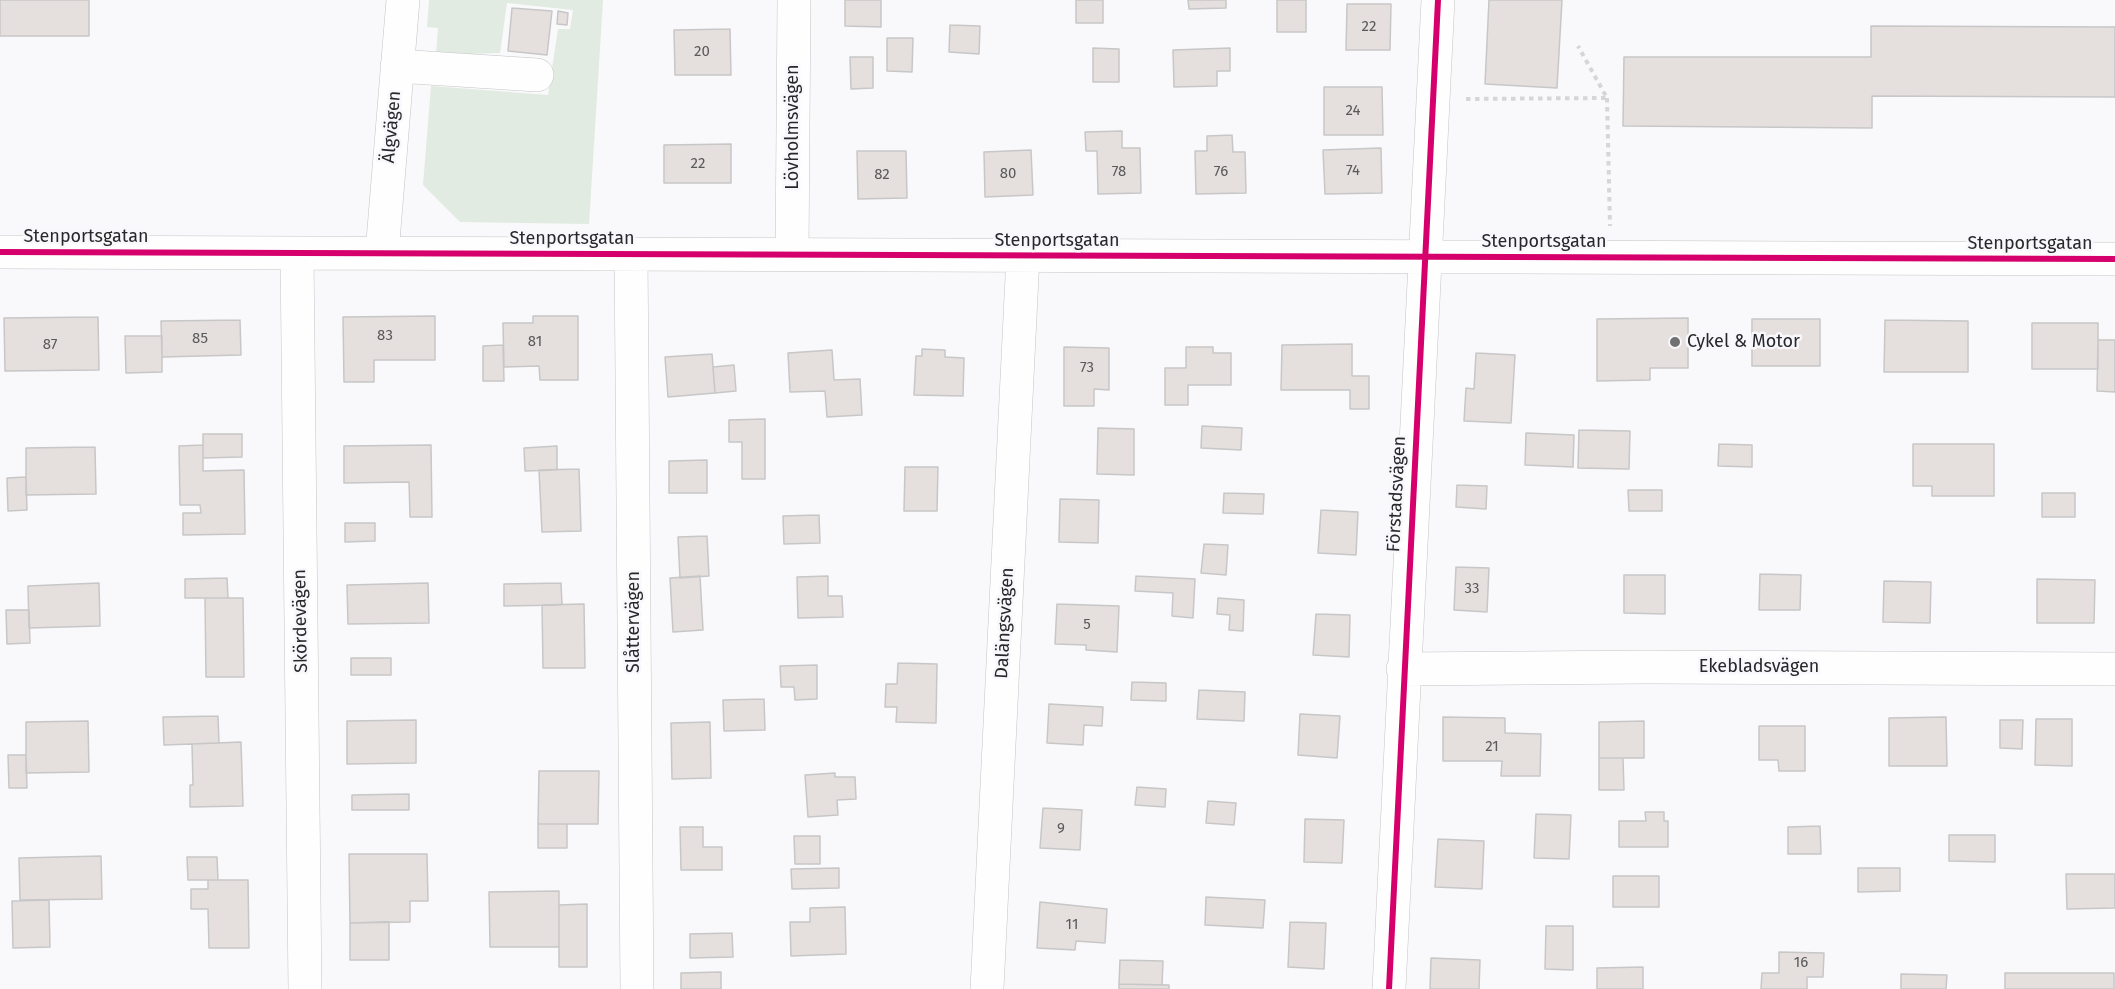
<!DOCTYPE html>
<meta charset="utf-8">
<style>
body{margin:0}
canvas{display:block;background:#f9f8fa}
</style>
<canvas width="2115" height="989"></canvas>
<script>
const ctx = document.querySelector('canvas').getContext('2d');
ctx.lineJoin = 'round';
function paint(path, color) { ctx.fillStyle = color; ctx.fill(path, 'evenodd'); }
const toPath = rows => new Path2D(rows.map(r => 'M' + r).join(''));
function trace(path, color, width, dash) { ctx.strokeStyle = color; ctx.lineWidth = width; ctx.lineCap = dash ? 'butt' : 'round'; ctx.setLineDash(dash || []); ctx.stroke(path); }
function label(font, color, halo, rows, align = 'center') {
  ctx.font = font + ' "Fira Sans",sans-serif'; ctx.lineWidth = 5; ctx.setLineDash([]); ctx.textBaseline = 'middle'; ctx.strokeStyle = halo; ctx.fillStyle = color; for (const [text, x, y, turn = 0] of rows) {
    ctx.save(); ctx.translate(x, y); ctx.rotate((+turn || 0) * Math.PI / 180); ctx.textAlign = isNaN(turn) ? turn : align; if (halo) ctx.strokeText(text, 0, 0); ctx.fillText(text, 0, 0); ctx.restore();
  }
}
const green = toPath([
 [429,0,603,0,589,224,460,222,423,185,431,86,548,95,558,29,570,29,573,10,507,3,500,53,436,55,438,28,427,27]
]);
const building = toPath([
 [0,0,89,0,89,36,0,36,0,0],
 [845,0,881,0,881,27,845,26,845,0],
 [1076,0,1103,0,1103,23,1076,23,1076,0],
 [1188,0,1226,0,1226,8,1189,9,1188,0],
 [1277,0,1306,0,1306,32,1277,32,1277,0],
 [1489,0,1562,0,1557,88,1485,84,1489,0],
 [1347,4,1391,4,1390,50,1346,50,1347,4],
 [512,8,552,11,547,55,508,51,512,8],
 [558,11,568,13,567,25,557,24,558,11],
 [950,25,980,26,979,54,949,52,950,25],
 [1871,26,2115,27,2115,97,1872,96,1872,128,1623,126,1624,57,1871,57,1871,26],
 [730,29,731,75,675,75,674,30,730,29],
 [887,38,913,38,912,72,887,71,887,38],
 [1093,48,1119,49,1119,82,1093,82,1093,48],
 [1230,48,1230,71,1217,71,1217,86,1174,87,1173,50,1230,48],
 [850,57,873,57,873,88,851,89,850,57],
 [1324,87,1382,87,1383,135,1324,135,1324,87],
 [1122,131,1122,148,1140,148,1141,193,1098,194,1097,151,1086,151,1085,132,1122,131],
 [1232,135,1233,152,1245,152,1246,193,1196,194,1195,151,1207,151,1207,136,1232,135],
 [731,144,731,183,664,183,664,145,731,144],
 [1381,148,1382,193,1325,194,1323,150,1381,148],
 [1031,150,1033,195,985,197,984,152,1031,150],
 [857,151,906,151,907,198,858,199,857,151],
 [435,316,435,360,374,360,374,382,344,382,343,317,435,316],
 [533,316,578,316,578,380,540,380,539,366,504,367,503,323,533,323,533,316],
 [98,317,99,370,5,371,4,318,98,317],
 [1688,318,1688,368,1650,368,1650,380,1597,381,1597,319,1688,318],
 [1752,319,1820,319,1820,366,1752,366,1752,319],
 [240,320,241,355,162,357,161,321,240,320],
 [1885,320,1968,321,1968,372,1884,372,1885,320],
 [2032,323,2098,323,2098,369,2032,369,2032,323],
 [125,336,162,336,162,372,126,373,125,336],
 [2098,340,2115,340,2115,392,2097,391,2098,340],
 [1352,344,1352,376,1369,376,1369,409,1350,409,1350,390,1281,390,1282,345,1352,344],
 [503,345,504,381,483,381,483,346,503,345],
 [1064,347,1109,348,1109,390,1094,389,1094,406,1064,406,1064,347],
 [1186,347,1213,347,1213,353,1231,353,1231,385,1188,385,1188,405,1165,405,1165,368,1186,368,1186,347],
 [922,349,945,350,945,357,964,358,963,396,914,395,916,356,922,356,922,349],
 [832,350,834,380,860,379,862,415,827,417,825,391,790,392,788,353,832,350],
 [1476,353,1515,355,1511,423,1464,421,1466,388,1474,389,1476,353],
 [712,354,715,393,668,397,665,357,712,354],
 [734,365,736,391,715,393,713,367,734,365],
 [765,419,765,479,742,479,742,442,729,442,729,420,765,419],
 [1202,426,1242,428,1241,450,1201,448,1202,426],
 [1098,428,1134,429,1134,475,1097,474,1098,428],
 [1579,430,1630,431,1629,469,1578,468,1579,430],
 [1526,433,1574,435,1573,467,1525,465,1526,433],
 [203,434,242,434,242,457,203,458,203,434],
 [1719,444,1752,445,1752,467,1718,466,1719,444],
 [1913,444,1994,444,1994,496,1932,496,1932,486,1913,486,1913,444],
 [203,445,203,471,244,470,245,534,183,535,183,513,201,513,200,505,180,505,179,446,203,445],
 [431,445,432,517,410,517,409,482,344,483,344,446,431,445],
 [557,446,557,470,525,471,524,448,557,446],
 [95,447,96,494,26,495,26,448,95,447],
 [707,460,707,493,669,493,669,461,707,460],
 [905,467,938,467,937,511,904,511,905,467],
 [579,469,581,531,542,532,539,470,579,469],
 [26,477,27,510,8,511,7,478,26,477],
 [1457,485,1487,486,1486,509,1456,507,1457,485],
 [1628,490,1662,490,1662,511,1629,511,1628,490],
 [1224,493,1264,494,1263,514,1223,513,1224,493],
 [2042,493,2075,493,2075,517,2042,517,2042,493],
 [1060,499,1099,500,1098,543,1059,542,1060,499],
 [1321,510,1358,512,1356,555,1318,553,1321,510],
 [819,515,820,543,784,544,783,516,819,515],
 [345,523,375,523,375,541,345,542,345,523],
 [707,536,709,576,680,578,678,537,707,536],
 [1204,544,1228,545,1226,575,1201,573,1204,544],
 [1456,567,1489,568,1487,612,1454,610,1456,567],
 [1760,574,1801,575,1800,610,1759,610,1760,574],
 [1624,575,1665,575,1665,614,1624,613,1624,575],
 [700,576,703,630,673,632,670,578,700,576],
 [828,576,828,596,842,596,843,617,798,618,797,577,828,576],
 [1136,576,1195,579,1193,618,1172,616,1173,593,1135,591,1136,576],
 [227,578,228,598,185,598,185,579,227,578],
 [2037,579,2095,580,2094,623,2037,623,2037,579],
 [1884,581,1931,582,1930,623,1883,622,1884,581],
 [99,583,100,626,29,628,28,586,99,583],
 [428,583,429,623,348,624,347,585,428,583],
 [561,583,562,605,504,606,504,584,561,583],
 [205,598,243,598,244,677,206,677,205,598],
 [1218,598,1244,600,1243,631,1229,630,1230,615,1217,614,1218,598],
 [584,604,585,668,543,668,542,605,584,604],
 [1057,604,1119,606,1117,652,1086,650,1086,645,1055,644,1057,604],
 [6,610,29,610,30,643,7,644,6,610],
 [1316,614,1350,615,1349,657,1313,655,1316,614],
 [351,658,391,658,391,675,351,675,351,658],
 [898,663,937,664,936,723,896,722,897,707,885,707,886,684,897,684,898,663],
 [817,665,817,699,795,700,794,687,781,687,780,666,817,665],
 [1132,682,1166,683,1166,701,1131,700,1132,682],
 [1199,690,1245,692,1244,721,1197,719,1199,690],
 [764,699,765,730,724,731,723,700,764,699],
 [1049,704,1103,707,1102,726,1084,725,1083,745,1047,743,1049,704],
 [1300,714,1340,716,1337,758,1298,755,1300,714],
 [218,716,219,743,164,745,163,717,218,716],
 [1443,717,1505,718,1505,733,1541,734,1540,776,1501,776,1502,761,1443,761,1443,717],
 [1946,717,1947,766,1889,766,1889,718,1946,717],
 [2036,719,2072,719,2072,766,2035,765,2036,719],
 [416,720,416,763,347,764,347,721,416,720],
 [2000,720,2023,720,2022,749,2000,748,2000,720],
 [88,721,89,772,26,773,26,722,88,721],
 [1644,721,1644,758,1599,758,1599,722,1644,721],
 [710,722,711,778,672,779,671,723,710,722],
 [1759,726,1805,726,1805,771,1779,771,1778,760,1759,760,1759,726],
 [241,742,243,806,190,807,190,785,193,785,192,744,241,742],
 [8,755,26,755,27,788,9,788,8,755],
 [1599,758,1623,758,1624,790,1599,790,1599,758],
 [539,771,599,771,598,824,538,824,539,771],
 [835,773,835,777,855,777,856,799,837,800,838,815,808,817,805,775,835,773],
 [1137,787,1166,789,1165,807,1135,805,1137,787],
 [409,794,409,810,352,810,352,795,409,794],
 [1208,801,1236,803,1234,825,1206,823,1208,801],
 [1043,808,1082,810,1080,850,1040,848,1043,808],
 [1645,812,1664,812,1664,821,1668,821,1668,847,1619,847,1619,821,1646,821,1645,812],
 [1536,814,1571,815,1569,859,1534,858,1536,814],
 [1305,819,1344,820,1342,863,1304,862,1305,819],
 [538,824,567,824,567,848,538,848,538,824],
 [1820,826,1821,854,1788,854,1788,827,1820,826],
 [680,827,703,827,703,847,722,847,722,870,681,870,680,827],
 [1949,835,1995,835,1995,862,1949,861,1949,835],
 [794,836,820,836,820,864,795,864,794,836],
 [1438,839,1484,841,1482,889,1435,887,1438,839],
 [349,854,427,854,428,901,410,901,410,922,350,923,349,854],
 [101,856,102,899,20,900,19,858,101,856],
 [187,857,217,857,218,880,188,880,187,857],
 [839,868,839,888,792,889,791,869,839,868],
 [1858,868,1900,868,1900,891,1858,892,1858,868],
 [2066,874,2115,874,2115,908,2067,909,2066,874],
 [1613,876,1659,876,1659,907,1613,907,1613,876],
 [208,880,248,880,249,948,209,948,208,909,191,909,191,889,208,889,208,880],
 [559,891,559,947,490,947,489,892,559,891],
 [1206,897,1265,900,1263,928,1205,925,1206,897],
 [49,900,50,947,13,948,12,901,49,900],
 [1040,902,1107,909,1105,943,1076,941,1075,950,1037,948,1040,902],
 [587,904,587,967,559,967,559,905,587,904],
 [845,907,846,954,791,956,790,922,810,922,810,908,845,907],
 [389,922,389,960,350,960,350,923,389,922],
 [1290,922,1326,923,1324,969,1288,967,1290,922],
 [1546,926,1573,926,1573,970,1545,969,1546,926],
 [732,933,733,957,690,958,690,934,732,933],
 [1779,952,1824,953,1823,977,1807,977,1807,989,1761,989,1762,973,1779,973,1779,952],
 [1431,958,1480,960,1479,989,1430,989,1431,958],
 [1120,960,1163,961,1162,985,1119,984,1120,960],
 [1643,967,1643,989,1597,989,1597,968,1643,967],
 [721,972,721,989,681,989,681,973,721,972],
 [2005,973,2114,973,2114,989,2005,989,2005,973],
 [1901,974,1947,975,1946,989,1901,989,1901,974],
 [1119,984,1169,985,1169,989,1119,989,1119,984]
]);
const path = toPath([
 [1607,98,1610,226],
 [1466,99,1607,98,1578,46]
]);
const minor = toPath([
 [397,66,537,75],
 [0,252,2115,259],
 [382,253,403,0],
 [297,254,305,989],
 [631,254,637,989],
 [792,254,794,0],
 [1403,669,1646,667,2115,669],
 [987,989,1023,256],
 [1389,989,1438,0]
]);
const cycleway = toPath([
 [0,252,2115,259],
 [1389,989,1438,0]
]);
const markers = [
 [1675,342,6,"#717172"]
];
const numberNames = [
 ["22",1369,27],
 ["20",702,52],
 ["24",1353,111],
 ["22",698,164],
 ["74",1353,171],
 ["78",1119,172],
 ["76",1221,172],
 ["80",1008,174],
 ["82",882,175],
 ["83",385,336],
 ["85",200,339],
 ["81",535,342],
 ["87",50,345],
 ["73",1087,368],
 ["33",1472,589],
 ["5",1087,625],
 ["21",1492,747],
 ["9",1061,829],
 ["11",1072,925],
 ["16",1801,963]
];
const streetNames = [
 ["Älgvägen",392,127,-85],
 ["Lövholmsvägen",793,127,-90],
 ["Stenportsgatan",86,237],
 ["Stenportsgatan",572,239],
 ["Stenportsgatan",1057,241],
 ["Stenportsgatan",1544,242],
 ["Stenportsgatan",2030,244],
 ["Förstadsvägen",1397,494,-87],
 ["Skördevägen",301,621,-91],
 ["Slåttervägen",634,622,-90],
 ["Dalängsvägen",1005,623,-87],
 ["Ekebladsvägen",1759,667]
];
const poiNames = [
 ["Cykel & Motor",1687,342]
];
paint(green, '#e2ebe1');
paint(building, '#e5dfdd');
trace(building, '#c8c7c8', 1.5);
trace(minor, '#c4c4c6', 34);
trace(path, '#d6d5d7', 4, [4.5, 4.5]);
trace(minor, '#fefefe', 33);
trace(cycleway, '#d6006c', 6);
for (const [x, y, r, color] of markers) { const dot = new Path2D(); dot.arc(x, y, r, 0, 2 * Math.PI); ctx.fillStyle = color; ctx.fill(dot); trace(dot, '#f8f7fb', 2); }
label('15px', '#5a5959', null, numberNames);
label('18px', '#282829', '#f8f7fb', streetNames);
label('18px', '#282829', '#f8f7fb', poiNames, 'left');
</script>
